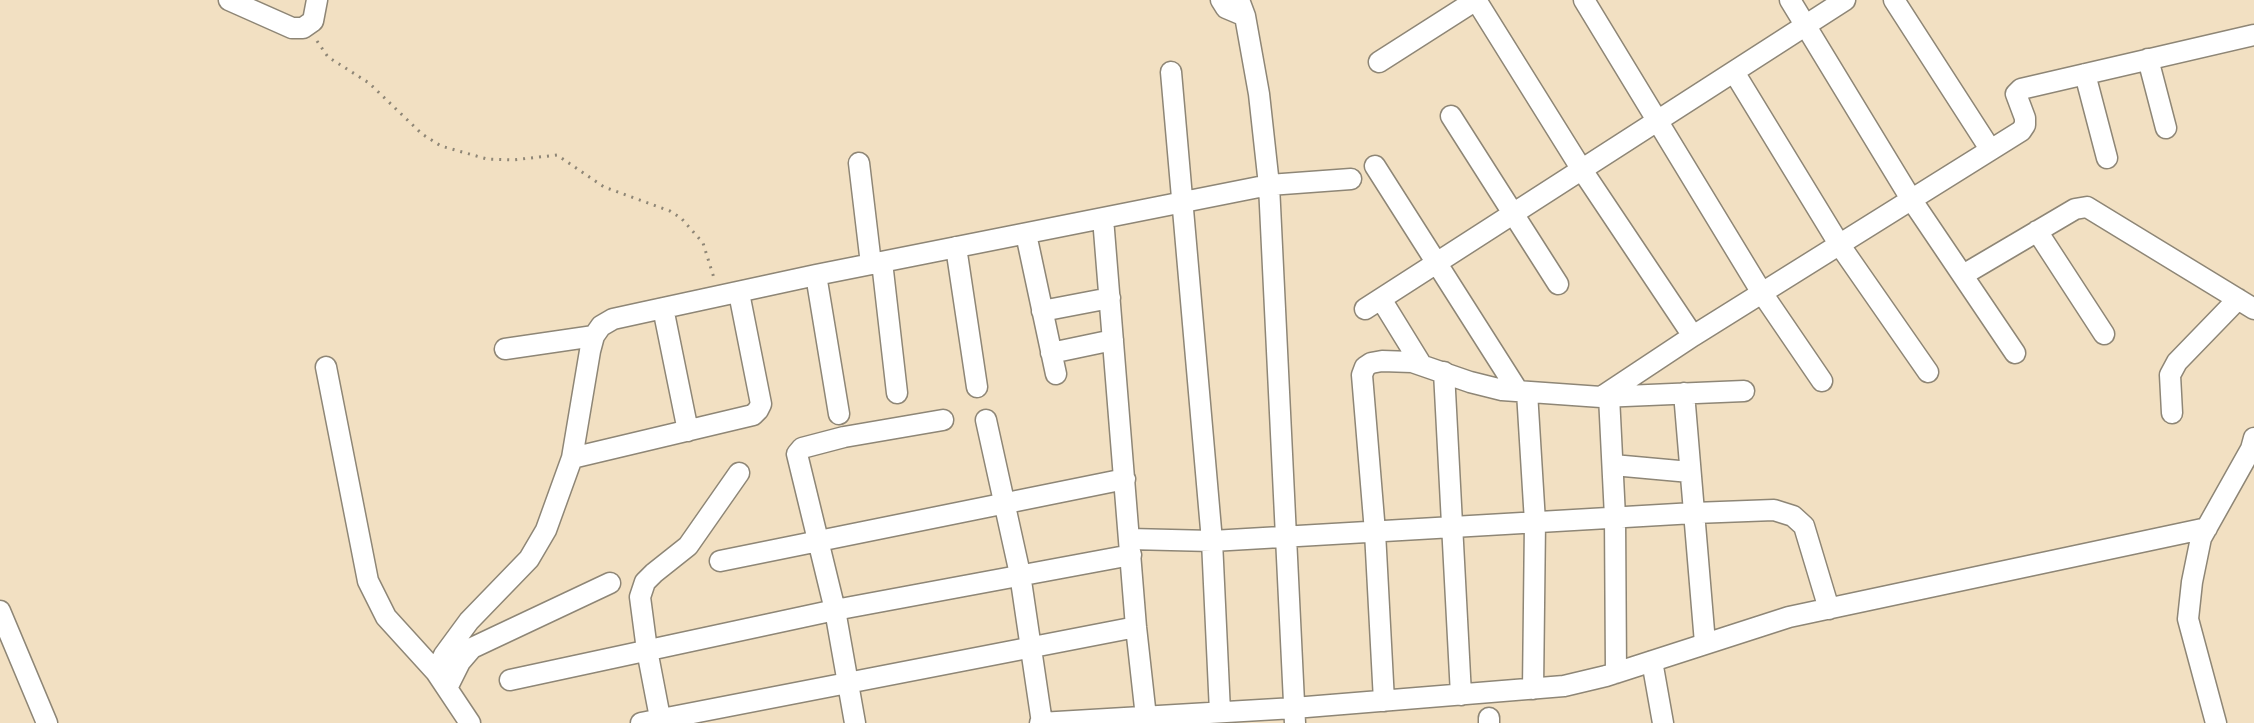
<!DOCTYPE html>
<style>
body{margin:0}
canvas{display:block;background:#f2e0c2}
</style>
<canvas width="2254" height="723"></canvas>
<script>
const ctx = document.querySelector('canvas').getContext('2d');
ctx.lineJoin = 'round';
const toPath = rows => new Path2D(rows.map(r => 'M' + r).join(''));
function trace(path, color, width, dash) { ctx.strokeStyle = color; ctx.lineWidth = width; ctx.lineCap = dash ? 'butt' : 'round'; ctx.setLineDash(dash || []); ctx.stroke(path); }
const path = toPath([
 [317,41,328,57,369,83,422,134,441,146,487,159,513,160,557,155,604,187,670,211,681,218,703,243,714,278]
]);
const minor = toPath([
 [229,0,292,28,303,28,313,21,317,0],
 [1221,0,1226,8,1245,16],
 [1239,0,1245,16,1259,94,1269,185,1295,723],
 [1476,0,1582,170,1693,336],
 [1584,0,1762,293,1822,381],
 [1790,0,1911,199,2015,353],
 [1894,0,1990,149],
 [2148,59,2166,128],
 [1379,62,1476,0],
 [1171,72,1212,541,1220,712],
 [1734,72,1839,244,1928,372],
 [2085,74,2107,158],
 [1451,116,1558,284],
 [859,163,871,264],
 [1375,166,1518,391],
 [1103,218,1136,627,1146,717],
 [2037,231,2104,334],
 [1026,234,1056,374],
 [956,247,977,387],
 [882,262,897,393],
 [816,275,839,414],
 [1963,275,2075,209,2087,207,2254,309],
 [1381,299,1421,364],
 [663,308,688,431],
 [1365,309,1845,0],
 [1042,311,1110,298],
 [505,349,594,336],
 [1051,353,1113,340],
 [326,367,368,581,386,617,436,672],
 [1444,372,1461,695],
 [1527,392,1535,522,1533,689],
 [1684,393,1705,643],
 [1609,396,1615,517,1616,673],
 [1601,397,1693,336,2021,131,2025,125,2025,118,2016,94,2021,89,2254,35],
 [2172,413,2170,375,2177,362,2238,299],
 [986,420,1020,574,1042,723],
 [572,458,753,415,758,410,761,404,739,293],
 [1613,465,1690,472],
 [1130,539,1212,541,1694,513,1774,510,1793,516,1804,526,1829,609],
 [720,561,1125,479],
 [0,611,47,723],
 [1652,661,1663,723],
 [510,680,835,610,1131,555],
 [447,688,460,662,472,648,610,583],
 [1384,701,1375,532,1362,375,1365,367,1371,363,1382,361,1412,362,1470,382,1502,390,1601,397,1744,391],
 [1489,718,1489,723],
 [470,723,436,672,444,655,469,621,529,559,546,530,572,458,590,351,594,336,601,326,613,319,645,312,816,275,1269,185,1351,179],
 [641,723,1136,627],
 [661,723,647,650,640,597,645,582,654,573,688,546,739,473],
 [855,723,835,610,797,454,802,448,844,437,943,420],
 [1040,723,1294,708,1564,686,1606,676,1789,617,2207,528],
 [2216,723,2188,619,2192,582,2201,538,2251,449,2254,438]
]);
trace(minor, '#8e8676', 23);
trace(path, '#8e8676', 3, [2, 6]);
trace(minor, '#fff', 20);
</script>
